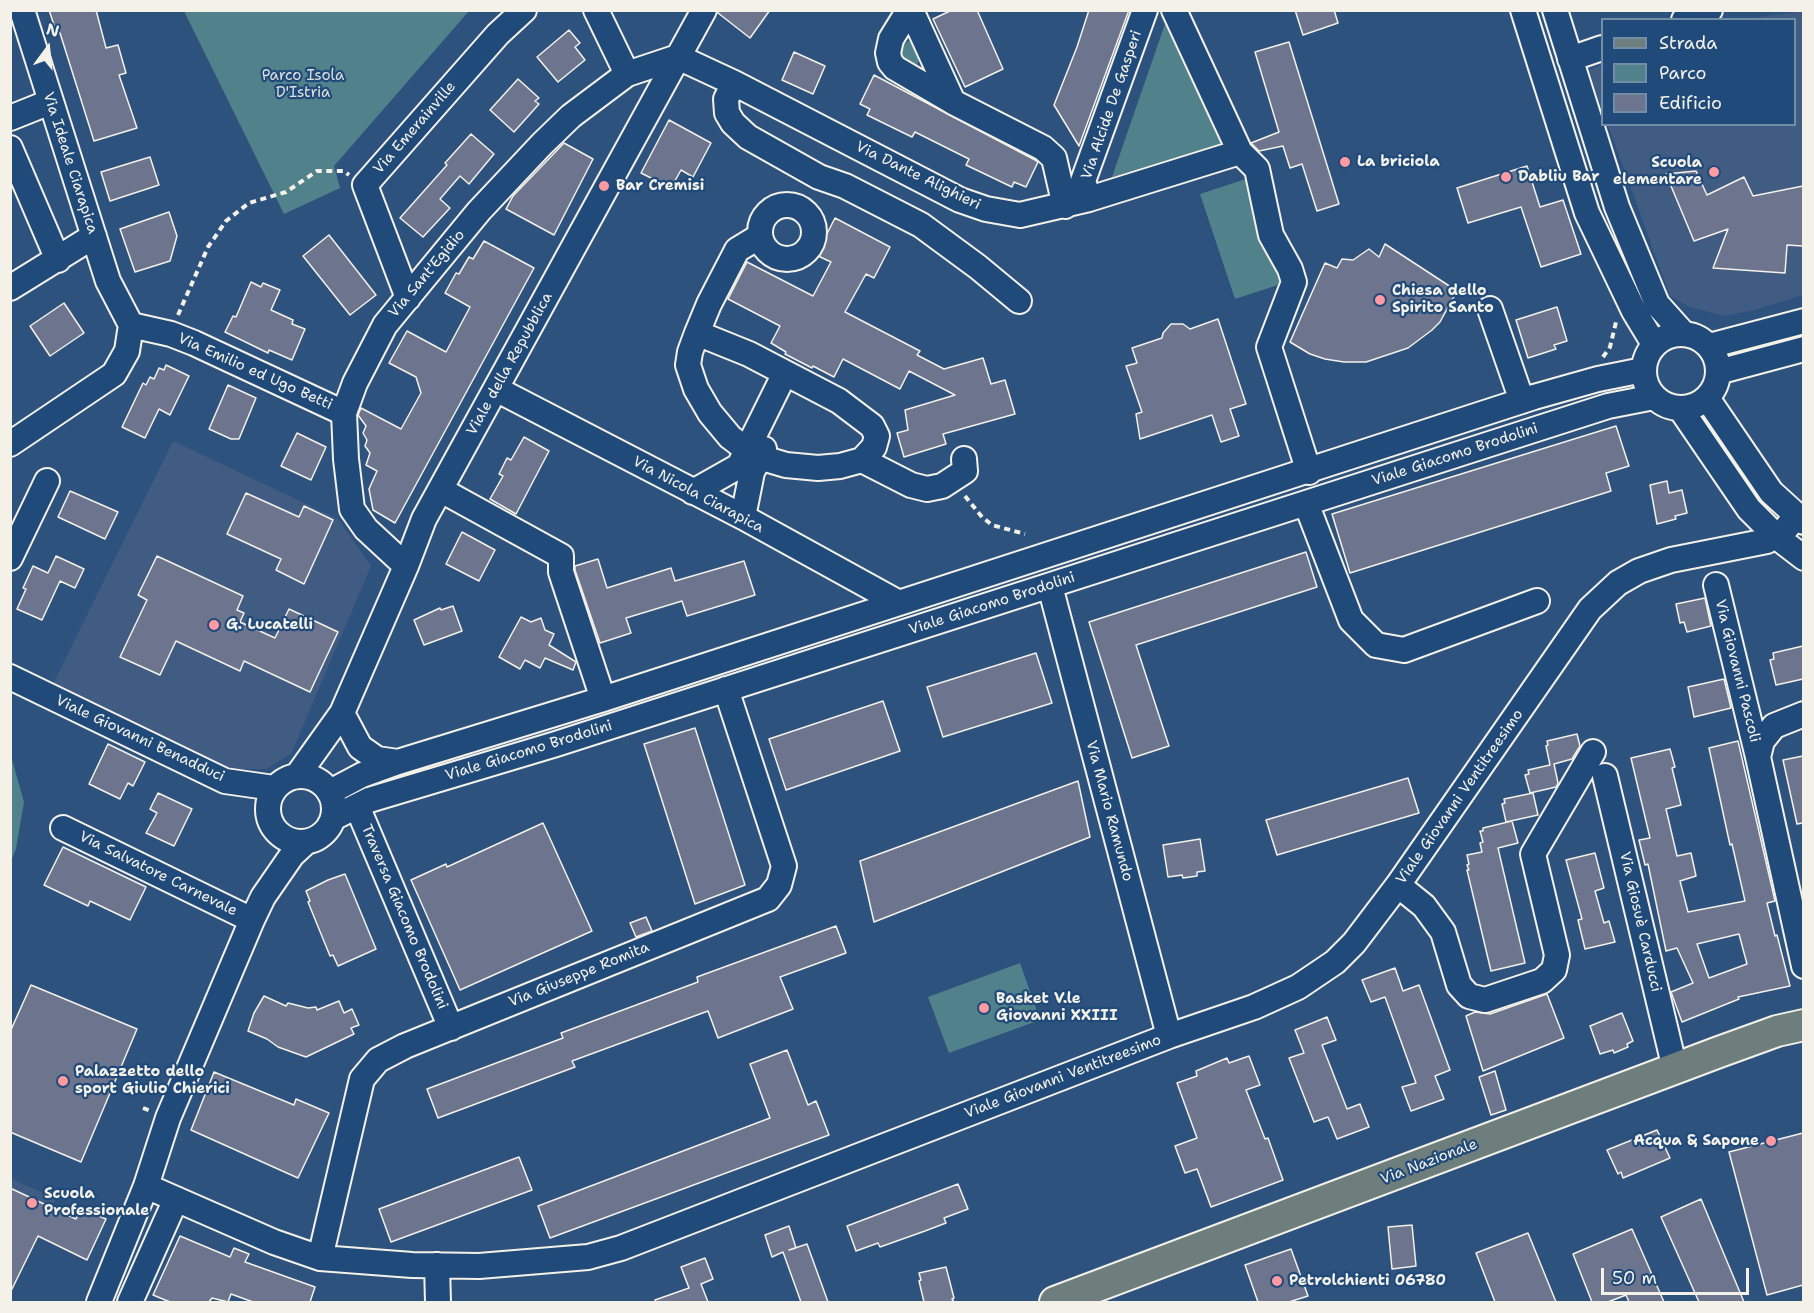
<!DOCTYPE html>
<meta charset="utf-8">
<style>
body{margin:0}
#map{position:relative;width:1814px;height:1313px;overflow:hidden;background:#2e527e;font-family:"Shantell Sans",sans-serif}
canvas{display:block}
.frame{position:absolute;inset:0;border:12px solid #f4f1e8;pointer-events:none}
.legend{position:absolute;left:1601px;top:18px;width:195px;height:108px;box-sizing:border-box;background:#1f4a7a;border:2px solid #748da6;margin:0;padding:8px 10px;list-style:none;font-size:18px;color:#f4f1e8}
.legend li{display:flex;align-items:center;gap:12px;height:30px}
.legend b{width:30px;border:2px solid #748da6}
.north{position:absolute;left:18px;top:18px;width:60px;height:60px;-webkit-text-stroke:4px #1f4a7a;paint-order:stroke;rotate:15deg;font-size:16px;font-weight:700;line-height:24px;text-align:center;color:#f4f1e8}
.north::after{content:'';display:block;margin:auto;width:21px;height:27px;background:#f4f1e8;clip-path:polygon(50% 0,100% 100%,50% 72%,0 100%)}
.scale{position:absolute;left:1601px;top:1268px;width:148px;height:27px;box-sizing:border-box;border:3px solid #f4f1e8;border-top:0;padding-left:8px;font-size:18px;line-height:21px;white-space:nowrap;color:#f4f1e8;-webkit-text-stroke:4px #1f4a7a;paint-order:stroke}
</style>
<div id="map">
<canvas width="1814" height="1313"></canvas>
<div class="frame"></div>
<ul class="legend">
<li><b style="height:8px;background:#6d7e7c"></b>Strada</li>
<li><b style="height:16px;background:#51818a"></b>Parco</li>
<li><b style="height:16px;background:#6c748e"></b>Edificio</li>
</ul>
<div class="north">N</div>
<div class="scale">50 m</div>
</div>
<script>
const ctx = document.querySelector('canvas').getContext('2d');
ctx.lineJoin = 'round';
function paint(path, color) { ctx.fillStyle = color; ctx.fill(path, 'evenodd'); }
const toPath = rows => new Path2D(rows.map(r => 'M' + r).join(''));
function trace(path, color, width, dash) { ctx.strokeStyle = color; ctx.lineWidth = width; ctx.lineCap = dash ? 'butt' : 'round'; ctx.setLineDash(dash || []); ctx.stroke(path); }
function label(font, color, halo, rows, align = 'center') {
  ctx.font = font + ' "Shantell Sans",sans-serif'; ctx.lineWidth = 4.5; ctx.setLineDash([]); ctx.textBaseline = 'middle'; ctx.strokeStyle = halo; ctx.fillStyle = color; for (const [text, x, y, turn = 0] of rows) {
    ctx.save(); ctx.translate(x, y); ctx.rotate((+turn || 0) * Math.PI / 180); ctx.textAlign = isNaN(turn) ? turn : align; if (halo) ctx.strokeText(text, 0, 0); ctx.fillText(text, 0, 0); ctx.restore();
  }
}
const built = toPath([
 [1803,11,1803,295,1755,310,1724,316,1690,307,1670,296,1608,125,1794,124,1794,20,1747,19],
 [1602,65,1602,110,1589,70],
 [173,441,338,519,371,566,291,754,266,769,239,769,217,764,53,684],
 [10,1178,56,1199,38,1236,11,1223]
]);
const green = toPath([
 [184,11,469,11,334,166,340,188,284,214],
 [1165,24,1221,144,1112,177],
 [911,40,920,57,917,65,909,69,901,65,899,47],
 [1252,177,1287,282,1235,299,1200,194],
 [11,756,24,802,16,849,11,861],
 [1020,963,1040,1020,949,1053,928,997]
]);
const building = toPath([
 [49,10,96,10,106,48,118,45,126,73,119,75,137,128,94,141,60,33,57,34,49,10],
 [718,10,770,10,750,38,718,13,718,10],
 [952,10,977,10,1003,69,965,87,933,19,952,10],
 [1089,10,1129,10,1079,146,1054,105,1077,47,1089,10],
 [1295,10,1334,10,1338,23,1303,35,1295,10],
 [569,30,580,43,575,47,585,60,558,82,537,57,569,30],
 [1289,42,1339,204,1317,211,1302,164,1290,168,1283,146,1259,151,1251,143,1279,132,1255,52,1289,42],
 [794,52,825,66,813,94,782,80,794,52],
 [874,75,1035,160,1038,162,1026,187,1014,182,1012,187,966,165,969,159,915,132,912,137,867,115,870,109,860,104,874,75],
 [518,79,539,98,535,101,539,104,514,132,490,110,518,79],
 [669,120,711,143,693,177,681,170,671,188,641,173,669,120],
 [471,134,494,154,469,184,460,176,440,199,450,208,423,237,400,218,447,165,445,163,471,134],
 [564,143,593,159,554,235,506,209,513,196,564,143],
 [150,157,159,185,110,201,101,172,150,157],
 [1527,166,1540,207,1563,200,1581,254,1541,267,1521,207,1468,223,1457,188,1527,166],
 [1696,171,1707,195,1744,177,1753,196,1803,186,1803,246,1787,245,1785,273,1713,268,1728,229,1694,241,1666,174,1696,171],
 [169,212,177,236,170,261,135,272,120,229,169,212],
 [835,218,890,247,874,278,866,274,845,312,920,351,917,355,944,369,983,358,991,384,1005,380,1015,414,943,434,946,444,904,457,897,433,908,430,905,410,955,395,909,371,900,389,843,359,834,377,813,366,812,368,785,354,786,352,771,343,780,326,728,299,747,262,813,296,831,262,816,255,835,218],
 [329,235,376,295,350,315,303,256,329,235],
 [484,241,534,268,395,523,373,510,369,489,377,471,366,465,370,453,365,446,367,440,363,433,366,426,358,415,361,408,401,429,421,393,416,377,389,363,407,331,446,352,470,307,445,293,456,273,459,274,469,257,473,259,484,241],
 [1385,244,1457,291,1440,322,1432,330,1408,348,1366,362,1344,362,1325,359,1310,354,1290,342,1325,263,1337,268,1342,259,1353,260,1369,249,1379,257,1385,244],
 [251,282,261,287,263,283,280,290,271,310,293,320,292,324,305,329,292,360,269,350,268,353,225,332,233,316,236,317,251,282],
 [64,303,84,333,50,356,30,326,64,303],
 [1557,307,1567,341,1554,345,1556,349,1528,358,1516,320,1557,307],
 [1218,319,1246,404,1230,409,1239,436,1221,442,1212,415,1140,439,1136,414,1142,412,1126,366,1137,363,1132,348,1162,338,1163,333,1171,324,1183,324,1190,329,1218,319],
 [166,365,189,376,170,415,159,409,145,438,122,427,143,383,146,385,150,377,154,379,159,368,164,370,166,365],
 [228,385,256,398,239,439,231,439,209,429,228,385],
 [1616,426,1629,466,1606,473,1611,491,1350,573,1332,514,1616,426],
 [297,433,326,447,311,480,281,466,297,433],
 [524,437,549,451,516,514,490,499,503,476,499,474,507,458,511,460,524,437],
 [1667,481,1669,493,1682,490,1687,513,1675,516,1676,519,1657,524,1650,485,1667,481],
 [70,491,118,512,105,539,58,517,70,491],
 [246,493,299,517,304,506,333,520,304,584,276,570,281,559,227,534,246,493],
 [462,532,495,550,479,581,446,564,462,532],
 [1306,552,1317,587,1136,645,1169,746,1132,758,1089,622,1306,552],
 [56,556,84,569,75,588,60,581,42,620,17,609,26,589,23,588,33,566,48,573,56,556],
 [157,556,243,596,237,610,244,613,240,622,275,638,289,609,338,632,310,692,244,661,240,671,176,641,160,675,120,657,147,600,138,595,157,556],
 [598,559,607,588,671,568,675,581,744,561,755,595,687,616,682,601,626,618,631,633,600,643,575,570,575,566,598,559],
 [1705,598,1711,626,1687,632,1684,622,1680,623,1676,604,1705,598],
 [453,606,462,631,424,645,414,620,440,608,441,610,453,606],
 [521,617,531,622,541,618,545,630,554,634,549,645,576,662,573,670,545,658,540,668,525,660,520,669,499,657,521,617],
 [1803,646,1803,679,1776,685,1770,660,1774,659,1773,653,1803,646],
 [1036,653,1052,703,943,737,927,687,1036,653],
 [1724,679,1731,708,1694,717,1688,687,1724,679],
 [883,701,900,751,786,790,769,739,883,701],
 [695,728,745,885,695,904,644,744,695,728],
 [1577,734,1580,746,1572,759,1554,764,1558,783,1556,787,1530,793,1525,775,1529,774,1528,770,1550,765,1546,746,1548,745,1547,741,1577,734],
 [1738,741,1775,901,1767,903,1775,936,1777,935,1790,986,1738,997,1739,999,1682,1022,1671,992,1693,983,1677,948,1666,951,1648,864,1645,865,1639,840,1650,838,1631,758,1670,749,1675,767,1672,768,1681,805,1666,809,1677,856,1691,853,1696,876,1680,881,1688,912,1745,901,1732,844,1730,845,1709,748,1738,741],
 [1739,934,1747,964,1709,978,1697,944,1739,934],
 [108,744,145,762,133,786,128,783,120,799,89,784,108,744],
 [1803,756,1803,823,1797,824,1783,760,1803,756],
 [1408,778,1419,813,1277,855,1266,820,1408,778],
 [1078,781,1090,837,874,922,860,861,1078,781],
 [158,793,192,809,174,846,146,833,157,813,150,809,158,793],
 [1533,793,1538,815,1506,822,1502,804,1505,803,1504,799,1533,793],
 [1512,821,1518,843,1498,848,1525,963,1491,971,1467,870,1469,870,1467,865,1469,864,1467,855,1482,852,1480,843,1483,842,1480,831,1483,831,1483,828,1512,821],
 [543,823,592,931,460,990,411,880,446,864,447,867,543,823],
 [1200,839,1205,871,1197,872,1197,876,1183,878,1182,875,1168,877,1163,845,1200,839],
 [63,847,146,887,130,920,90,901,88,906,44,885,63,847],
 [1595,853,1604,888,1595,891,1604,923,1609,921,1615,942,1585,949,1578,920,1582,919,1566,860,1595,853],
 [345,874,376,949,338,966,333,955,330,956,308,902,310,901,306,891,328,880,345,874],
 [646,917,652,931,636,937,630,923,646,917],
 [836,926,846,953,780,977,793,1009,718,1038,708,1011,572,1061,575,1067,438,1118,427,1089,563,1038,561,1033,698,982,697,977,836,926],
 [1395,968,1403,991,1419,985,1450,1070,1435,1076,1444,1099,1411,1111,1402,1087,1416,1083,1385,997,1371,1002,1362,980,1395,968],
 [31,985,137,1029,81,1162,10,1132,10,1032,31,985],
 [1547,994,1564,1038,1483,1071,1466,1016,1475,1012,1490,1014,1547,994],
 [264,996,286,1006,288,1003,308,1008,316,1007,317,1010,339,1001,344,1013,352,1009,359,1025,351,1028,354,1034,306,1057,278,1047,267,1039,248,1031,254,1013,264,996],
 [1622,1013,1633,1041,1627,1044,1628,1047,1614,1053,1613,1050,1600,1054,1590,1026,1622,1013],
 [1327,1017,1336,1040,1322,1045,1347,1109,1360,1104,1369,1127,1337,1139,1328,1117,1314,1122,1289,1058,1304,1053,1295,1030,1327,1017],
 [787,1050,808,1105,816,1101,829,1135,550,1238,538,1206,770,1118,750,1064,787,1050],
 [1249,1056,1260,1085,1246,1090,1265,1139,1268,1138,1283,1180,1211,1207,1197,1169,1185,1173,1175,1146,1197,1138,1177,1083,1197,1076,1196,1071,1227,1058,1229,1063,1249,1056],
 [1495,1071,1506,1110,1491,1115,1479,1077,1495,1071],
 [214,1072,294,1105,296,1099,329,1113,298,1178,191,1130,214,1072],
 [1657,1130,1670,1158,1623,1178,1621,1172,1618,1174,1607,1150,1657,1130],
 [1803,1133,1803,1285,1767,1295,1729,1152,1803,1133],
 [519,1157,532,1190,391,1242,379,1209,519,1157],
 [958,1184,968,1209,944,1218,946,1223,925,1231,880,1247,878,1243,856,1251,847,1226,958,1184],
 [10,1188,76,1219,81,1208,106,1219,87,1260,38,1236,10,1293,10,1188],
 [1701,1199,1744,1302,1699,1302,1661,1217,1701,1199],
 [1412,1225,1416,1266,1392,1269,1388,1227,1412,1225],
 [789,1226,796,1248,789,1250,807,1244,828,1302,801,1302,783,1252,772,1257,765,1235,789,1226],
 [1632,1229,1664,1302,1629,1302,1626,1295,1608,1302,1592,1302,1573,1254,1632,1229],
 [1528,1233,1556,1302,1495,1302,1476,1253,1528,1233],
 [180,1236,230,1257,234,1248,249,1254,245,1262,315,1287,310,1302,253,1302,231,1294,228,1302,212,1298,209,1302,170,1302,153,1295,180,1236],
 [1291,1249,1308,1296,1289,1302,1258,1302,1245,1265,1291,1249],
 [705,1258,713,1279,701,1284,708,1302,656,1302,655,1300,689,1288,681,1267,705,1258],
 [946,1267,954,1298,952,1299,954,1302,924,1302,919,1281,921,1280,919,1273,946,1267]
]);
const path = toPath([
 [178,315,208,247,226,221,249,203,286,192,317,171,344,171,349,175],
 [1603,357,1610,347,1616,322],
 [965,496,982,517,992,525,1025,534],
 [143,1108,151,1111]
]);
const minor = toPath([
 [596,10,627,74],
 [909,10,891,39,888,53,890,62,895,68,953,102],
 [911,10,953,102,1043,148,1054,158,1065,206],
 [1174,10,1240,152,1257,169,1271,235,1290,269,1294,282,1269,347,1309,472],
 [1523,10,1587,213,1634,311,1654,344],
 [1555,10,1617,207,1657,304,1683,333],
 [1684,20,1710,10],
 [1570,59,1602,48],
 [734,83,726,99,727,113,733,123,748,137,819,177,845,186,921,225,978,267,1019,301],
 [10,118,50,102],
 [10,148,58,260],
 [1089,199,1083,181,1145,10],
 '760 232a27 27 0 1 1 54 0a27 27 0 1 1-54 0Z',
 [10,288,94,236],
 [408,298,365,185,498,34,524,10],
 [1490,309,1522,401],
 [131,325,171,334,194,343,344,413],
 [697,333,709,304,737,250,760,236],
 '1644 371a37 37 0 1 1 74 0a37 37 0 1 1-74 0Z',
 [1709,346,1804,321],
 [1718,372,1804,349],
 [496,389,743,517,899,603],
 [1707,398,1771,492,1804,522],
 [1680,408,1749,509,1778,538,1804,558],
 [10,444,114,374,127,351,131,325,108,281,22,10],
 [747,450,730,437,710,413,696,389,688,365,690,352,697,333,749,354,839,401,872,426,877,436,874,447,862,460,840,466,818,468,786,465,759,457],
 [862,460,911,485,927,489,942,486,965,471,964,459],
 [441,490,561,556,561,572,603,699],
 [693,492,739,466,785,373],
 [1306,503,1351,620,1376,645,1404,650,1537,601],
 [743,517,752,472,764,449],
 [10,558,47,481],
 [406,566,366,529,352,509,346,459,344,413,355,383,385,325,479,211,542,144,571,116,627,74,678,57,734,83,960,200,986,209,1020,215,1089,199,1240,152],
 [1716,585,1758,757],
 [1050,586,1169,1036],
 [10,677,225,781,274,788],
 [342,713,360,747,377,759,398,762],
 [1804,714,1774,726,1762,741,1758,757,1804,966],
 '268 809a33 33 0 1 1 66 0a33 33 0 1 1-66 0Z',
 [297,776,342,713,406,566,424,519,704,10],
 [1605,776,1675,1069],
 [330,792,362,775,398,762,603,699,1534,397,1598,379,1643,370],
 [357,806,451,1028],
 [333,818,369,800,556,744,1608,406,1654,397],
 [63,828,252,920],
 [1398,885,1424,906,1443,932,1459,985,1469,996,1485,1000,1542,981,1554,970,1557,955,1533,854,1593,752],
 [146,1186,274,1242,320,1258,412,1265,479,1266,588,1257,621,1248,1169,1036,1254,1007,1298,987,1335,962,1354,943,1398,885,1590,609,1618,583,1639,571,1671,560,1767,541,1784,531,1796,516],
 [320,1258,362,1079,378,1060,405,1046,768,899,779,885,784,866,726,689],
 [437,1265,438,1302],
 [99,1302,146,1186,168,1118,252,920,263,897,292,855,306,842],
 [130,1302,176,1199]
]);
const major = toPath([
 [1055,1302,1719,1052,1777,1031,1804,1025]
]);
const markers = [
 [1345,162,6,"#ff9aa2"],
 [1714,172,6,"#ff9aa2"],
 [1506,177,6,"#ff9aa2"],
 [604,186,6,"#ff9aa2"],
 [1380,300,6,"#ff9aa2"],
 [214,625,6,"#ff9aa2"],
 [984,1008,6,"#ff9aa2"],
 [63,1081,6,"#ff9aa2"],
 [1771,1141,6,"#ff9aa2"],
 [32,1203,6,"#ff9aa2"],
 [1277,1281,6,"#ff9aa2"]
];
const parkNames = [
 ["Parco Isola",303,76],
 ["D'Istria",303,93]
];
const streetNames = [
 ["Via Alcide De Gasperi",1112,105,-71],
 ["Via Emerainville",415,128,-49],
 ["Via Ideale Ciarapica",70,163,72],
 ["Via Dante Alighieri",918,176,26],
 ["Via Sant'Egidio",427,274,-50],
 ["Viale della Repubblica",510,364,-61],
 ["Via Emilio ed Ugo Betti",255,372,24],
 ["Viale Giacomo Brodolini",1455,455,-18],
 ["Via Nicola Ciarapica",698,495,28],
 ["Viale Giacomo Brodolini",992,604,-18],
 ["Via Giovanni Pascoli",1737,671,76],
 ["Viale Giovanni Benadduci",140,739,25],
 ["Viale Giacomo Brodolini",529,751,-17],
 ["Viale Giovanni Ventitreesimo",1460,797,-55],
 ["Via Mario Ramundo",1109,811,75],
 ["Via Salvatore Carnevale",158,874,26],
 ["Traversa Giacomo Brodolini",404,917,67],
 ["Via Giosuè Carducci",1640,922,77],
 ["Via Giuseppe Romita",579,975,-22],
 ["Viale Giovanni Ventitreesimo",1063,1077,-21],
 ["Via Nazionale",1429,1162,-21]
];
const poiNames = [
 ["La briciola",1357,162],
 ["Scuola",1702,163,"right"],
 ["elementare",1702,180,"right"],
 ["Dabliu Bar",1518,177],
 ["Bar Cremisi",616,186],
 ["Chiesa dello",1392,291],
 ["Spirito Santo",1392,308],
 ["G. Lucatelli",226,625],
 ["Basket V.le",996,999],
 ["Giovanni XXIII",996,1016],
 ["Palazzetto dello",75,1072],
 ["sport Giulio Chierici",75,1089],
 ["Acqua & Sapone",1759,1141,"right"],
 ["Scuola",44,1194],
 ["Professionale",44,1211],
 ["Petrolchienti 06780",1289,1281]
];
paint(built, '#415c83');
paint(green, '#51818a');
paint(building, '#6c748e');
trace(building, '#f4f1e8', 1.5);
trace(minor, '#f4f1e8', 28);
trace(major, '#f4f1e8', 34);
trace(path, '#f4f1e8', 4, [6, 4.5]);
trace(minor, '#1f4a7a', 24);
trace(major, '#6d7e7c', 30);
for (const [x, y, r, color] of markers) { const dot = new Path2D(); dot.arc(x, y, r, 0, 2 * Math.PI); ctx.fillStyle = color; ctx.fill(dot); trace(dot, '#1f4a7a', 2); }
label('15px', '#dce0da', '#1f4a7a', parkNames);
label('15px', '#f4f1e8', '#1f4a7a', streetNames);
label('bold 15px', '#f4f1e8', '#1f4a7a', poiNames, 'left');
</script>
